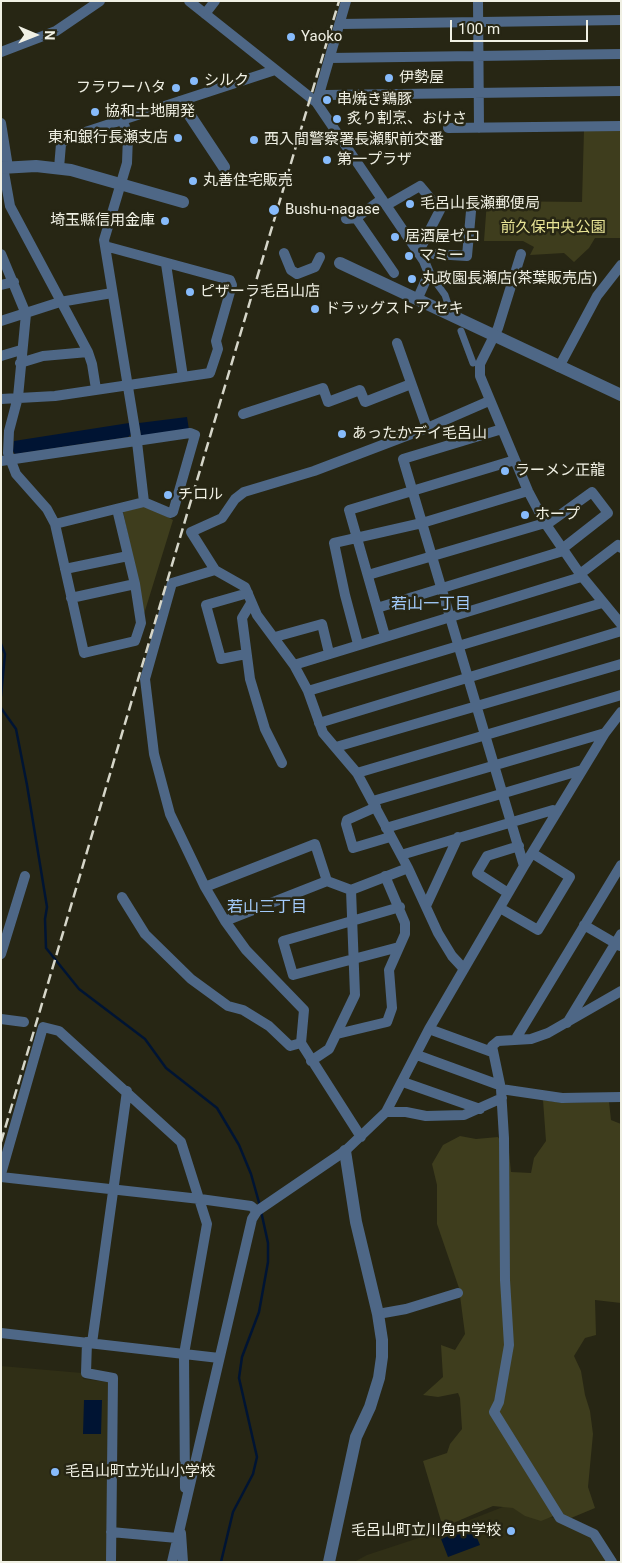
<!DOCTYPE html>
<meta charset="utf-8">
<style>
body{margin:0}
#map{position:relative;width:622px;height:1563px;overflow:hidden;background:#272614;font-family:Roboto,sans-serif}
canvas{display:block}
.frame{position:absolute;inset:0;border:2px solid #f0f0e4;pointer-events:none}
.north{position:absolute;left:10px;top:10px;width:50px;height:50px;-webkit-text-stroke:4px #272614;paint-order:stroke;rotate:91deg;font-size:14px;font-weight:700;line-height:20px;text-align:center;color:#f0f0e4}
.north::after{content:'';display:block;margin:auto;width:18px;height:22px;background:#f0f0e4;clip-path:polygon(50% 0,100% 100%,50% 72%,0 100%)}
.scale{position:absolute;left:450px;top:20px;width:138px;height:22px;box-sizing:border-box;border:2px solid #f0f0e4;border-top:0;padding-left:6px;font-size:15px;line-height:18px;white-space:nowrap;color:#f0f0e4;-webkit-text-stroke:4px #272614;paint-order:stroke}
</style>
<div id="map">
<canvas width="622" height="1563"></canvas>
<div class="frame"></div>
<div class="north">N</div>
<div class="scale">100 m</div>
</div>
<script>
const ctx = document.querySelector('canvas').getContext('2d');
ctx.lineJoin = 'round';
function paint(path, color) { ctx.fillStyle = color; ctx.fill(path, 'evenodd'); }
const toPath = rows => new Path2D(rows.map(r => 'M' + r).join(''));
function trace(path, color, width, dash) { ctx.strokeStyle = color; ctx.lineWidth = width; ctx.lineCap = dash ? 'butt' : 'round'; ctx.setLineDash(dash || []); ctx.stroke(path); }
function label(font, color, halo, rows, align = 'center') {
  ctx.font = font + ' Roboto,"Noto Sans JP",sans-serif'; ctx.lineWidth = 5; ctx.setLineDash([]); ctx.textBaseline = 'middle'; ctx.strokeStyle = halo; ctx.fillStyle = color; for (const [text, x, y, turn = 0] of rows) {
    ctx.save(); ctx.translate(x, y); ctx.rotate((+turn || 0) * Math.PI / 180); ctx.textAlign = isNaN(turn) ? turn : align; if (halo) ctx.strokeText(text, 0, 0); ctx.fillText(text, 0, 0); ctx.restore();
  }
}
const built = toPath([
 [1,1366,82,1373,83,1379,109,1382,107,1562,1,1562],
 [508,1505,529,1515,556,1518,590,1535,609,1562,354,1562,367,1555,449,1528]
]);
const green = toPath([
 [621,129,621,238,595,238,589,248,574,262,564,253,530,255,534,247,523,241,484,241,487,201,582,202,584,130],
 [146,506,173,520,144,614,123,511],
 [543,1100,562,1103,609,1102,611,1120,621,1124,621,1303,595,1300,596,1335,585,1338,574,1356,581,1371,585,1395,590,1411,593,1434,588,1487,595,1508,571,1518,556,1515,541,1521,525,1516,513,1508,493,1506,451,1524,441,1521,423,1461,447,1453,450,1444,462,1429,460,1398,458,1393,438,1397,423,1395,443,1377,441,1345,455,1350,465,1334,459,1288,437,1224,437,1185,432,1164,443,1145,460,1136,476,1139,498,1137,509,1152,511,1172,531,1173,534,1158,546,1141]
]);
const water = toPath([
 [187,417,189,430,141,436,139,423],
 [129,423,131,434,128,437,15,454,13,451,14,441],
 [84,1400,102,1400,101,1434,83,1434],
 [472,1526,480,1545,448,1557,441,1539]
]);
const stream = toPath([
 [1,644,5,654,1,696],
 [1,708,16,729,27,785,47,907,45,919,46,948,79,989,145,1039,166,1068,217,1108,239,1145,251,1174,260,1206],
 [221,1562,233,1512,253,1474,257,1457,239,1378,242,1357,259,1312,268,1262,268,1243,261,1211]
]);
const pedestrian = toPath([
 [429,273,445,295,448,304],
 [461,331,473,363]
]);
const minor = toPath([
 [189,1,316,102,424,261,429,273,417,300],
 [478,1,479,128],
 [205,14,215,1],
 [340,24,621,20],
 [1,52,56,31,100,1],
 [330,58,621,54],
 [319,98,325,95,621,91],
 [317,101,346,1],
 [123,121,128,136,127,163,104,240,137,442,144,502],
 [1,123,8,167],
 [448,128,621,126],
 [3,167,10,206,88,352,92,364,96,389],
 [59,168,61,144,67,138,275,70],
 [382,199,356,218,394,273],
 [387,205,420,186,440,210,418,253,467,256,472,200],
 [346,219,356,218],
 [284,253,291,270,297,274,315,267,320,257],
 [1,254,26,314,18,397,9,431,8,453,16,474,47,509,55,524,84,653,135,641,141,623,135,584,117,509],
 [521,254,498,328,480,364,480,376,528,491,545,523,580,574,621,624],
 [166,264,183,377],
 [1,285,14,282],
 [1,321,60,302,112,293],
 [397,343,427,428],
 [1,356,21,350],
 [20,363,43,356,88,352],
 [559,367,597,296,621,265],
 [1,399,55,396,210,373,218,349,216,341,232,285,230,280,105,246],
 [243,414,323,388,328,402,360,390,365,402,411,384],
 [502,429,403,459,524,866],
 [1,461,190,433,195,435,173,512,170,513,144,502,55,524],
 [546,525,592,492,608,513,562,549],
 [65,569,128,556],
 [215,570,191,532,222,518,235,499,244,492,314,471,427,428,489,401],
 [580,574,618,545,621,548],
 [368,575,545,523],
 [71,598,135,584],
 [251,603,242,618,250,679,265,729,282,763],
 [377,608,563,551],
 [385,636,349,510,515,460],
 [275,637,322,624,329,653],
 [358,644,345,595,334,543,422,523,528,491],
 [246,654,221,659,206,605,248,593],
 [294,665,581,577],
 [308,691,602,603],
 [319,723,621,631],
 [336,747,621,664],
 [357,773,621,695],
 [373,801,605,733],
 [376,807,347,820,346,824,353,848,390,837],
 [386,828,582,770],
 [401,855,553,810,557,812],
 [205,887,315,844,327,881],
 [508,893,477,873,487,856,519,846],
 [122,897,145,934,191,979,228,1006,243,1010,269,1026,290,1046,301,1043],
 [426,906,458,837],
 [500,908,538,930,570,877,532,853],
 [225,921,327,881,351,890,408,868],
 [584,925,620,946],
 [399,947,293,975,283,941,400,907],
 [1,954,25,876],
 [1,1019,24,1022],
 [567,1023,621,934],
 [429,1029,492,1052],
 [337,1034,387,1022,392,1008,389,970,405,934,405,923,385,876],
 [515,1040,621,865],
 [417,1055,499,1085],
 [311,1061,329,1049,355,995,351,890],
 [403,1082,480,1109],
 [501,1089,562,1098,621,1097],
 [386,1112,406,1112,426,1116,464,1115,502,1098],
 [361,1137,301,1043,304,1010,246,950,225,921,205,887,170,814,154,754,145,679,172,583,215,570,245,587,257,615,294,665,308,691,323,733,357,773,408,868,438,933,452,956,464,969],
 [1,1174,43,1027,59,1031,181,1142,207,1224,184,1354,185,1488],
 [1,1177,200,1199,251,1206,257,1211],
 [378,1314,406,1309,458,1293],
 [1,1333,219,1358],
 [87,1342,86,1373,113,1378,111,1562],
 [92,1343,127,1091],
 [111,1532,177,1538],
 [181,1533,183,1562],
 [172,1562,252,1219,257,1211,345,1151,386,1112,429,1029,524,866,605,733,621,712],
 [612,1562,594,1534,560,1518,494,1412,499,1402,509,1345,505,1280,504,1138,501,1089,492,1046,498,1041,531,1039,548,1033,621,991]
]);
const tertiary = toPath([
 [181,102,224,167],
 [1,168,36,166,71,170,183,202],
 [340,263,621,395],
 [329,1562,356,1437,370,1407,379,1378,382,1357,382,1340,378,1314,356,1222,345,1151]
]);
const rail = toPath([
 [1,1142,339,1]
]);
const markers = [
 [291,37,5,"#87bbfb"],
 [389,78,5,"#87bbfb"],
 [194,81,5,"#87bbfb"],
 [176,88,5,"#87bbfb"],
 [327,100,5,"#87bbfb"],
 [95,112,5,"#87bbfb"],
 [337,119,5,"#87bbfb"],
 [178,138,5,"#87bbfb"],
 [254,140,5,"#87bbfb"],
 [327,160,5,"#87bbfb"],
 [193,181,5,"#87bbfb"],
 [410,204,5,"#87bbfb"],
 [274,210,6,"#87bbfb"],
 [165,221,5,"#87bbfb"],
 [395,237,5,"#87bbfb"],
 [409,256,5,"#87bbfb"],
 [412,279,5,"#87bbfb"],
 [190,292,5,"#87bbfb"],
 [315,309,5,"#87bbfb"],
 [342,434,5,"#87bbfb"],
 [505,471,5,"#87bbfb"],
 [168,495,5,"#87bbfb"],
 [525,515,5,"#87bbfb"],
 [55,1472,5,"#87bbfb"],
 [511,1531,5,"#87bbfb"]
];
const poiNames = [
 ["Yaoko",301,37],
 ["伊勢屋",399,78],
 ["シルク",204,81],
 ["フラワーハタ",166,88,"right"],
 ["串焼き鶏豚",337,100],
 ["協和土地開発",105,112],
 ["炙り割烹、おけさ",347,119],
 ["東和銀行長瀬支店",168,138,"right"],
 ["西入間警察署長瀬駅前交番",264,140],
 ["第一プラザ",337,160],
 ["丸善住宅販売",203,181],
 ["毛呂山長瀬郵便局",420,204],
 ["Bushu-nagase",285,210],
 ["埼玉縣信用金庫",155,221,"right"],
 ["居酒屋ゼロ",405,237],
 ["マミー",419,256],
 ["丸政園長瀬店(茶葉販売店)",422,279],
 ["ピザーラ毛呂山店",200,292],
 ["ドラッグストア セキ",325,309],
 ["あったかデイ毛呂山",352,434],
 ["ラーメン正龍",515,471],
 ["チロル",178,495],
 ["ホープ",535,515],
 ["毛呂山町立光山小学校",65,1472],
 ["毛呂山町立川角中学校",501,1531,"right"]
];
const parkNames = [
 ["前久保中央公園",553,228]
];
const neighbourhoodNames = [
 ["若山一丁目",431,605],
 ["若山三丁目",267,908]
];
paint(built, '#302f16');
paint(green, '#3e3d1d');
paint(water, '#001433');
trace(stream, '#001433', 2.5);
trace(pedestrian, '#4e6786', 7);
trace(minor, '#4e6786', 10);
trace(tertiary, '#4e6786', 12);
trace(rail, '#d6d6c9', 2.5, [10, 5]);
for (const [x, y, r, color] of markers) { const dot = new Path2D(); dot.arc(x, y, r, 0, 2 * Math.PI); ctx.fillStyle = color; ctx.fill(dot); trace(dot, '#272614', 2); }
label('15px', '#f0f0e4', '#272614', poiNames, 'left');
label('15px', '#e8e495', '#272614', parkNames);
label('16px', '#a3cafa', '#272614', neighbourhoodNames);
</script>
